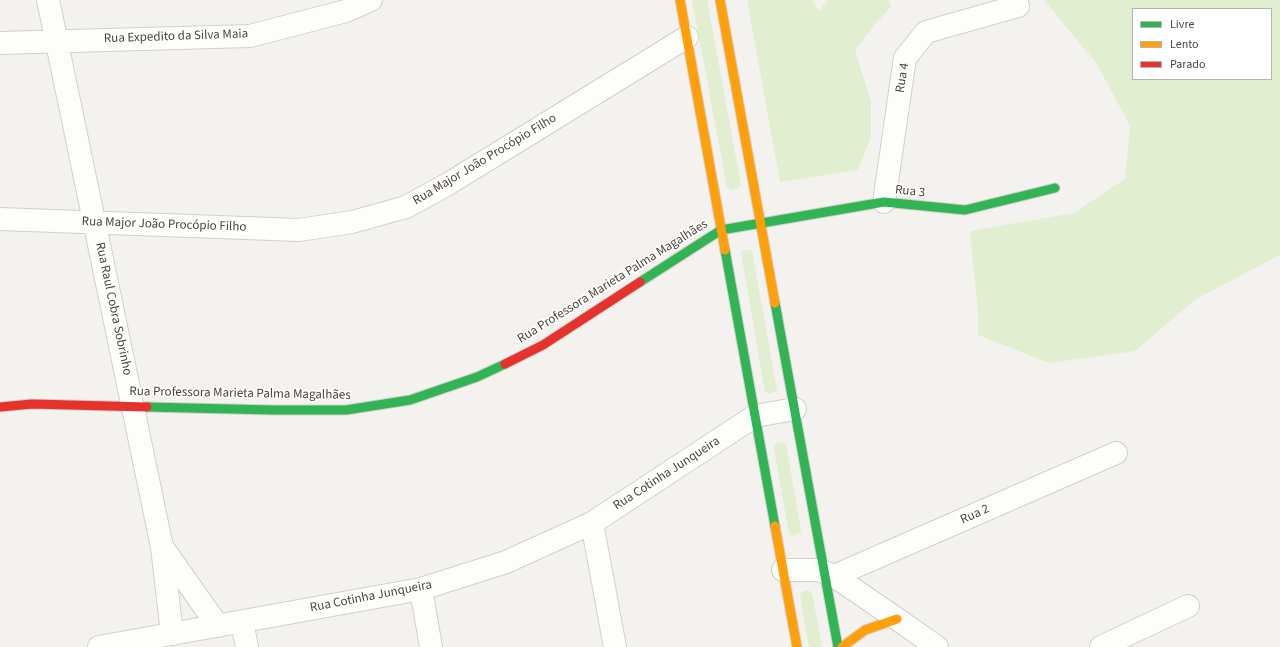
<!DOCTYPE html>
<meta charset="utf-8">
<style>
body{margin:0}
#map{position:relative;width:1280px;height:647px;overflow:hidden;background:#f4f2ee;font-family:"Source Sans 3",sans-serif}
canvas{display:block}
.legend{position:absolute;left:1132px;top:8px;width:140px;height:72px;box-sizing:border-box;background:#fff;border:1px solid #b7b4b0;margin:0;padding:5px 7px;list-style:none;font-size:12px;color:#4b4439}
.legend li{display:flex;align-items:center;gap:8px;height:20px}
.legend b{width:20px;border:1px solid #b7b4b0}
</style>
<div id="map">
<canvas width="1280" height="647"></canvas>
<ul class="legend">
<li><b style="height:5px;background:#30b455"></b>Livre</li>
<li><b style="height:5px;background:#ff9f0a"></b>Lento</li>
<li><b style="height:5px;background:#e5322d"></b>Parado</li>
</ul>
</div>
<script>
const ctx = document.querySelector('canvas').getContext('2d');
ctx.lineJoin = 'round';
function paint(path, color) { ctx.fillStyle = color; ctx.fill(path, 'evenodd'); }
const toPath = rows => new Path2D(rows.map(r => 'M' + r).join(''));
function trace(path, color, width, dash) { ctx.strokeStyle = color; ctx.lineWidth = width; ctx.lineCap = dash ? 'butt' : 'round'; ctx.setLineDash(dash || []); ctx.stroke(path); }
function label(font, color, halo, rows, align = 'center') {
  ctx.font = font + ' "Source Sans 3",sans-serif'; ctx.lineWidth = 3.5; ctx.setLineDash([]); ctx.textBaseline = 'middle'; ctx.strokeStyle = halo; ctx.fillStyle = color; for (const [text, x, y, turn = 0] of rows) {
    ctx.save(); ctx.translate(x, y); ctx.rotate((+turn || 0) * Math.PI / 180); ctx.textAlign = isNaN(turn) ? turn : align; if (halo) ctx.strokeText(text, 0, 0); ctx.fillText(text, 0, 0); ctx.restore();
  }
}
const green = toPath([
 [692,0,707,0,741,185,736,189,731,190,727,187],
 [747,0,812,0,819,11,828,0,889,0,891,7,876,23,855,50,871,102,871,137,858,170,780,182],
 [1044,0,1280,0,1280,255,1196,299,1135,351,1049,363,978,335,978,313,970,232,981,229,1074,213,1125,179,1130,126,1097,64],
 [1133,9,1271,9,1271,79,1133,79],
 [743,250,749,250,752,251,777,390,770,394,765,392,741,253],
 [782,442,786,444,801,531,797,535,792,536,789,534,774,448,776,443],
 [808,590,812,593,822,647,809,647,800,596,802,592]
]);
const street = toPath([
 [48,0,162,547,172,634],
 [0,43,250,36,346,11,371,0],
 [884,202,905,58,926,32,1018,6],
 [0,219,299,230,352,222,406,207,448,184,687,37],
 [592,523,615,647],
 [163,548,218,626],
 [783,570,818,570,824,572,834,576,897,619,937,647],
 [834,576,1116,453],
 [421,589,431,647],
 [242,622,247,647],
 [99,647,421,589,506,562,592,523,755,416,795,409],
 [1101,647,1188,606]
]);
const fast = toPath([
 [725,250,775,526],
 [640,282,721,230,884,202,965,210,1055,188],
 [775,303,838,647],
 [147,407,273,410,346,410,410,400,477,377,505,364]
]);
const slow = toPath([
 [680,0,725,250],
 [720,0,775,303],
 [775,526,797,647],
 [842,647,865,630,897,619]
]);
const jam = toPath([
 [505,364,543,345,640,282],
 [0,407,32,404,147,407]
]);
const streetNames = [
 ["Rua Expedito da Silva Maia",176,37,-2],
 ["Rua 4",903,78,-81],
 ["Rua Major João Procópio Filho",485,160,-31],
 ["Rua 3",910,192,6],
 ["Rua Major João Procópio Filho",164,225,2],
 ["Rua Professora Marieta Palma Magalhães",613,282,-32],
 ["Rua Raul Cobra Sobrinho",113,309,78],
 ["Rua Professora Marieta Palma Magalhães",240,394,1],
 ["Rua Cotinha Junqueira",667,474,-33],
 ["Rua 2",975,515,-24],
 ["Rua Cotinha Junqueira",371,597,-11]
];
paint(green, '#e1eecf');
trace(street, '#d2d0cb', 24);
trace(fast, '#d3cfc5', 11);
trace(slow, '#d3cfc5', 11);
trace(jam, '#d3cfc5', 11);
trace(street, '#fdfdfc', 22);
trace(fast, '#30b455', 9);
trace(slow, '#ff9f0a', 9);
trace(jam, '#e5322d', 9);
label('13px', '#4b4439', '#fff', streetNames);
</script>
